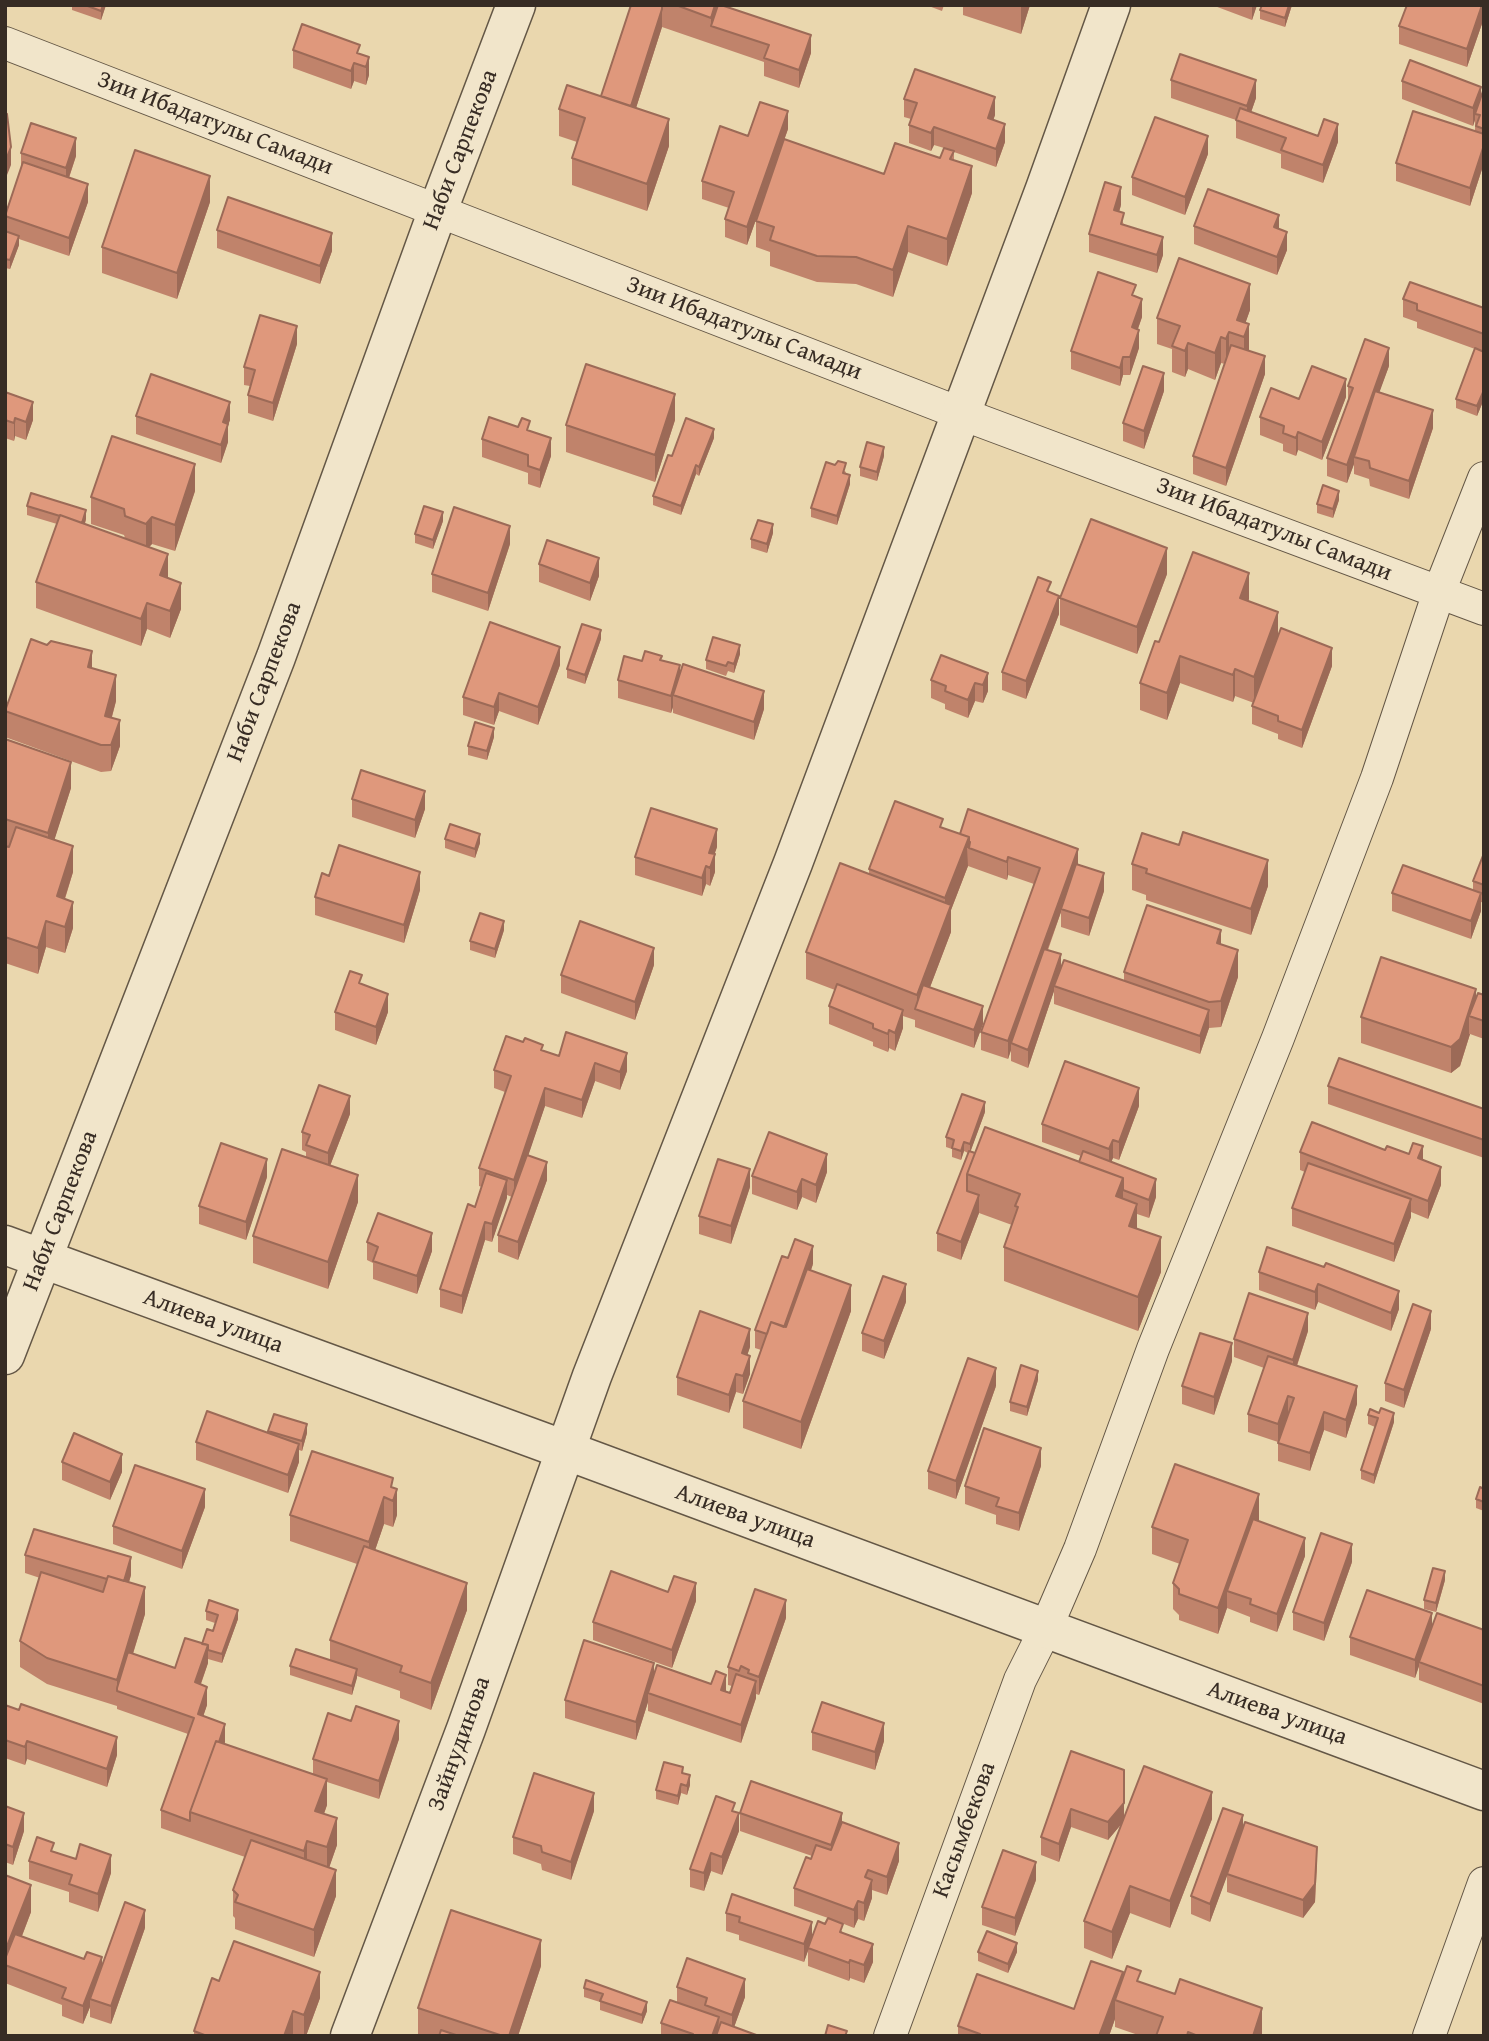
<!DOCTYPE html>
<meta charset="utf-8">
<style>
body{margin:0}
#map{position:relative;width:1489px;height:2041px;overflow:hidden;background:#ead7ae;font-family:"Gentium Book Plus",serif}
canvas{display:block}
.frame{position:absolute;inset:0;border:7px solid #372c24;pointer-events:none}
</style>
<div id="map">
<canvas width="1489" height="2041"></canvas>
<div class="frame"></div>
</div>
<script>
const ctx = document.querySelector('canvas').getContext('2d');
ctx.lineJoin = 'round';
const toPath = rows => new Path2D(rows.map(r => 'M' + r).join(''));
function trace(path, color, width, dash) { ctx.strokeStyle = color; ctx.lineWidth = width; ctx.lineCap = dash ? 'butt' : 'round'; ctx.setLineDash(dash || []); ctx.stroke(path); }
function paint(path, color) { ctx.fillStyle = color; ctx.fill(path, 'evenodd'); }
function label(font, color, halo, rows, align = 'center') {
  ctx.font = font + ' "Gentium Book Plus",serif'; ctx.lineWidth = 5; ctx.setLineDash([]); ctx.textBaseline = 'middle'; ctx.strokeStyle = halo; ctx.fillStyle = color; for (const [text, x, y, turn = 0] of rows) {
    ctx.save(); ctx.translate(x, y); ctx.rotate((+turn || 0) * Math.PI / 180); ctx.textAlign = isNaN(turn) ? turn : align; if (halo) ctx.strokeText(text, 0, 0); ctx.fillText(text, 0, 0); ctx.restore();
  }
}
const minor = toPath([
 [5,43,962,414,1484,609],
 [890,2036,1020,1680,1046,1628,1080,1549,1153,1349,1278,1038,1377,778,1439,592,1484,478],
 [1429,2036,1484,1883]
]);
const tertiary = toPath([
 [5,1245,565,1450,1484,1791],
 [5,1355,276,657,438,210,516,5],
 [350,2036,466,1729,592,1376,793,863,1045,189,1111,5]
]);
const wall = toPath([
 [72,5,106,5,101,20,72,10],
 [631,5,725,5,725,7,811,53,799,88,764,76,764,62,662,27,636,108,669,146,647,211,572,185,572,158,577,142,559,136,559,109,601,96],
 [926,5,944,5,942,11],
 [963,5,1030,5,1021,34,963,15],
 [1212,5,1257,5,1252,20],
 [1292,5,1285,27,1260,19,1260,10],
 [1484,5,1484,18,1467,67,1399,44,1399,26],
 [293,50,360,54,369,57,369,75,366,85,354,81,351,89,293,68],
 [1171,80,1256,98,1251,112,1318,136,1338,142,1323,183,1281,168,1281,154,1236,138,1236,120,1171,98],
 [1402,81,1481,97,1484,91,1484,163,1470,206,1396,181,1396,163,1475,131,1475,120,1473,126,1402,99],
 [904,99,995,115,993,120,1005,142,996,167,954,152,954,160,972,193,947,266,908,252,893,297,856,284,817,282,770,266,770,252,756,247,756,221,884,174,940,158,944,148,934,145,931,151,909,143,909,125,911,119,904,117],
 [788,129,747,245,725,237,725,219,729,208,702,199,702,181,748,136],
 [21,153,76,156,69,178,88,202,69,256,19,239,19,245,10,269,5,268,5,214,21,169],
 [1208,154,1185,215,1132,195,1132,177],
 [210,202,177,299,102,273,102,247],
 [1121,205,1119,212,1124,225,1163,255,1157,273,1089,252,1089,234],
 [1194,226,1279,229,1287,250,1277,275,1194,244],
 [217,230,332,251,320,284,217,248],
 [1136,297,1142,317,1138,329,1139,348,1130,375,1123,375,1120,386,1071,369,1071,351],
 [1403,299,1484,308,1484,399,1477,416,1456,408,1456,399,1475,349,1417,328,1417,322,1403,317],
 [1250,310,1245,323,1249,350,1265,374,1226,486,1193,474,1193,456,1225,364,1221,363,1215,380,1188,369,1185,377,1172,372,1172,349,1157,344,1157,318],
 [297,344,273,421,248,413,248,395,250,386,244,385,244,367],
 [1389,366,1379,392,1433,428,1409,499,1370,486,1369,479,1354,474,1354,464,1347,483,1327,476,1327,458,1348,401,1348,386],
 [1164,391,1144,449,1123,441,1123,423],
 [5,392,33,420,26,440,15,436,14,441,5,438],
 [1346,397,1322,460,1298,450,1296,456,1283,451,1283,444,1260,435,1260,417,1299,399],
 [136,416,230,420,228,424,228,442,221,463,136,434],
 [675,420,655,482,566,452,566,425],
 [530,431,551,456,540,488,528,484,528,473,482,457,482,439],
 [714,438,699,476,696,474,681,515,653,505,653,496,672,456],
 [884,456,877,481,860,476,860,467],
 [835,465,846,472,845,474,850,484,837,525,811,517,811,508],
 [195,491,175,551,152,544,149,547,168,578,181,609,170,638,147,629,141,646,36,608,36,582,57,524,27,515,27,506,86,519,85,524,125,538,124,535,91,524,91,497],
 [1339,500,1333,518,1317,513,1317,504],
 [443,521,433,549,415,543,415,534],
 [773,533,767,553,751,548,751,539],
 [510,544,488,611,432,592,432,574],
 [539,564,599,576,590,601,539,582],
 [1167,574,1137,654,1060,625,1060,598],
 [1051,593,1059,614,1026,699,1002,690,1002,672],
 [1249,599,1248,602,1278,637,1332,666,1302,748,1278,739,1278,734,1252,724,1252,706,1254,703,1235,696,1233,702,1180,683,1167,720,1140,710,1140,683,1159,642],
 [601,639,585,684,567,678,567,669],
 [740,654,734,673,728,671,726,676,706,669,706,660],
 [662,660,680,675,764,709,754,740,673,713,673,707,671,713,618,698,618,680,642,661],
 [560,665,538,725,499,711,494,725,463,715,463,697],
 [92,668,116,701,112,717,120,746,111,771,101,772,5,737,5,708],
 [988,673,988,691,983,703,975,701,968,718,945,709,945,704,931,698,931,680],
 [494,737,487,760,468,755,468,746],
 [5,739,71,788,54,840,73,872,65,899,73,928,65,953,46,947,38,974,5,963],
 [352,799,425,809,415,838,352,817],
 [943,828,960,834,1078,865,1104,891,1089,936,1061,927,1061,912,1048,950,1061,967,1124,980,1124,972,1221,944,1238,977,1221,1027,1209,1028,1200,1054,1054,1004,1054,991,1028,1068,1011,1061,1011,1050,1008,1059,981,1050,981,1032,1034,884,1008,875,1007,880,968,866,951,910,951,932,930,987,983,1024,974,1048,915,1027,915,1020,903,1016,903,1028,895,1051,889,1048,888,1052,873,1046,873,1042,829,1024,829,1006,835,990,806,979,806,952,869,874,869,869],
 [445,839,480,843,475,858,445,848],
 [717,847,714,854,715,872,710,886,706,884,702,896,635,875,635,857],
 [1484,853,1484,903,1481,902,1481,911,1471,939,1392,911,1392,893,1473,890,1473,881],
 [1132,864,1268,886,1251,935,1146,900,1146,895,1132,890],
 [329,876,420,890,404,943,315,915,315,897],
 [504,930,495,958,470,950,470,941],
 [654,965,635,1020,561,993,561,975],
 [362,984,388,1012,376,1045,335,1030,335,1012],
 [1484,995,1484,1039,1470,1034,1460,1066,1451,1073,1361,1043,1361,1017],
 [543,1051,559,1056,627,1071,620,1090,595,1081,582,1118,545,1106,528,1155,547,1180,518,1260,498,1252,498,1235,512,1197,507,1195,492,1242,485,1240,462,1314,440,1307,440,1289,475,1207,482,1187,479,1186,479,1168,505,1092,494,1088,494,1070],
 [1328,1086,1484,1109,1484,1158,1328,1104],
 [1139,1106,1119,1160,1113,1158,1111,1162,1156,1197,1149,1218,1137,1214,1137,1229,1161,1272,1138,1331,1004,1281,1004,1247,1012,1225,979,1213,961,1260,937,1251,937,1233,968,1153,964,1151,961,1160,952,1157,952,1149,946,1147,946,1137,985,1112,970,1152,975,1153,1079,1162,1081,1156,1042,1142,1042,1124],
 [350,1114,330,1166,358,1202,328,1289,253,1263,253,1236,306,1158,306,1152,302,1150,302,1132],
 [1385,1150,1423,1160,1441,1185,1428,1219,1411,1212,1411,1217,1394,1262,1292,1226,1292,1208,1305,1172,1300,1170,1300,1152],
 [827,1172,816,1203,802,1197,797,1210,752,1194,752,1176],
 [267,1177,246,1240,199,1224,199,1206],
 [750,1187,731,1244,699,1234,699,1216],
 [367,1242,432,1251,417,1294,373,1279,373,1263,367,1260],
 [1267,1247,1399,1309,1391,1331,1318,1302,1315,1310,1259,1290,1259,1272],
 [813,1264,811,1270,851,1311,801,1449,743,1428,743,1401,761,1350,755,1348,755,1330],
 [906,1302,884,1359,862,1351,862,1333],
 [1431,1329,1404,1408,1385,1401,1385,1383],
 [1308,1331,1297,1366,1357,1404,1346,1438,1324,1430,1310,1471,1278,1461,1278,1443,1288,1415,1278,1442,1248,1432,1248,1414,1264,1368,1234,1357,1234,1339],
 [750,1347,747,1355,750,1374,743,1394,736,1392,729,1413,677,1395,677,1377],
 [1232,1361,1214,1415,1182,1404,1182,1386],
 [1038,1380,1027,1416,1010,1411,1010,1402],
 [996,1386,956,1499,928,1489,928,1471],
 [1368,1415,1394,1422,1374,1484,1361,1479,1361,1470,1375,1427,1368,1424],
 [268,1431,307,1433,302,1451,299,1450,299,1462,288,1493,196,1460,196,1442,268,1433],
 [62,1462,122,1472,110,1500,62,1480],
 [1041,1466,1019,1531,996,1524,996,1515,965,1504,965,1486],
 [393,1488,397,1515,393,1527,384,1524,375,1550,467,1610,431,1710,400,1698,400,1691,357,1676,352,1695,290,1675,290,1666,330,1660,330,1640,357,1564,290,1541,290,1515],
 [1484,1489,1484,1511,1476,1508,1476,1499],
 [205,1507,182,1569,113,1544,113,1526],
 [1259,1521,1305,1556,1277,1632,1250,1622,1250,1617,1227,1608,1218,1634,1179,1620,1179,1615,1173,1609,1173,1583,1180,1564,1152,1554,1152,1527],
 [25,1555,131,1575,129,1582,145,1614,133,1654,175,1668,202,1644,213,1631,215,1623,206,1620,206,1611,238,1619,222,1663,208,1659,208,1663,201,1684,207,1705,203,1716,225,1742,224,1744,313,1774,313,1759,399,1739,379,1799,327,1782,327,1805,324,1814,337,1845,329,1867,336,1896,314,1957,235,1929,235,1918,233,1916,233,1890,245,1857,161,1828,161,1810,188,1734,117,1709,117,1706,47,1684,20,1667,20,1641,40,1578,25,1573],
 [1352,1562,1324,1641,1293,1630,1293,1612],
 [1445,1580,1436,1612,1424,1609,1424,1600],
 [668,1592,696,1601,672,1668,593,1640,593,1622],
 [786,1618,759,1695,756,1694,756,1698,741,1743,648,1711,648,1702,636,1740,565,1718,565,1700,654,1673,730,1693,732,1686,728,1685,728,1667],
 [1432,1627,1484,1630,1484,1704,1419,1680,1419,1666,1415,1678,1350,1655,1350,1637],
 [5,1705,117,1755,107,1787,27,1759,25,1765,5,1758],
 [812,1732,884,1741,875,1770,812,1750],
 [1071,1751,1124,1818,1212,1819,1170,1928,1130,1913,1112,1959,1084,1948,1084,1921,1122,1823,1108,1840,1071,1827,1059,1862,1041,1855,1041,1837],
 [683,1773,690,1785,687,1795,681,1793,678,1805,656,1799,656,1790],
 [5,1806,24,1831,13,1865,5,1862],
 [594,1811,571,1880,542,1870,541,1864,513,1854,513,1837],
 [735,1812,739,1831,722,1875,711,1871,704,1891,690,1887,690,1869],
 [740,1813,842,1822,899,1861,887,1895,872,1890,872,1898,864,1921,858,1919,854,1928,834,1920,843,1933,873,1962,864,1983,850,1978,849,1981,808,1966,808,1950,804,1962,739,1940,739,1935,726,1931,726,1913,812,1938,825,1924,828,1918,794,1906,794,1888,812,1856,740,1831],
 [1243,1830,1317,1865,1315,1902,1303,1918,1227,1892,1227,1875,1210,1922,1191,1914,1191,1896],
 [54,1852,111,1873,98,1912,69,1902,69,1892,29,1879,29,1861],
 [5,1875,31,1912,22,1936,102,1965,145,1928,111,2024,90,2017,90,2007,83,2024,62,2016,62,2005,5,1983],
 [1036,1880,1015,1936,982,1925,982,1907],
 [978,1952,1017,1952,1008,1973,978,1961],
 [541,1966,518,2036,422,2036,418,2034,418,2008],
 [1123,1979,1141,1982,1262,2034,1262,2036,1141,2036,1115,2027,1115,2019,1109,2036,958,2036,958,2026,1074,2009],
 [219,1981,320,1998,306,2036,194,2036,194,2031],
 [677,1987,745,1997,734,2027,759,2036,661,2036,661,2023,677,2002],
 [584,1988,647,2011,642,2024,600,2010,600,2002,584,1997]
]);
const shadedWall = toPath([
 [103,5,106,5,101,20,101,11],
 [715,5,725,5,717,28,711,26,711,18],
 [1021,5,1030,5,1021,34],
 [1252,5,1257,5,1252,20],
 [1289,5,1292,5,1285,27,1285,18],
 [1482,5,1484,5,1484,18,1467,67,1467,49],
 [662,9,662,27,628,133,628,115],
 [811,35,811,53,799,88,799,70],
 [369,57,369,75,366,85,366,67],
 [354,63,354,81,351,89,351,71],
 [1256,80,1256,98,1247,124,1247,106],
 [1481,87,1481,105,1475,114,1475,120,1473,126,1473,108],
 [995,97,995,115,988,136,988,118],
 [788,111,788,129,747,245,747,227],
 [669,119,669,146,647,211,647,184],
 [1005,124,1005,142,996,167,996,149],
 [1338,124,1338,142,1323,183,1323,165],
 [934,127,934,145,931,151,931,133],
 [1208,136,1208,154,1185,215,1185,197],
 [76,138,76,156,66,186,66,168],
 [1484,145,1484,163,1470,206,1470,188],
 [11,147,11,165,5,180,5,162],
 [972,166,972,193,947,266,947,239],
 [210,176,210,202,177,299,177,273],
 [88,184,88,202,69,256,69,238],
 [1121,187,1121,205,1114,228,1114,210],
 [1279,215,1279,233,1274,227],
 [908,226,908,252,893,297,893,270],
 [1287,232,1287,250,1277,275,1277,257],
 [332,233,332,251,320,284,320,266],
 [19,236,19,245,10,269,10,260],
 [1163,237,1163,255,1157,273,1157,255],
 [1250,284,1250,310,1241,336,1237,320],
 [1142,299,1142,317,1132,345,1132,327],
 [1249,324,1249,351,1244,363,1244,337],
 [297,326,297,344,273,421,273,403],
 [1139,330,1139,348,1130,375,1130,357],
 [1229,332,1229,358,1226,365,1226,339],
 [1221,337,1221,363,1215,380,1215,353],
 [1188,343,1188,369,1185,377,1185,351],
 [1389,348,1389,366,1356,457,1354,457,1354,464,1347,483,1347,465],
 [1265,356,1265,374,1226,486,1226,468],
 [1123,357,1123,375,1120,386,1120,368],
 [1164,373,1164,391,1144,449,1144,431],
 [1346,379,1346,397,1322,460,1322,442],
 [1484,390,1484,399,1477,416,1477,406],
 [675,394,675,420,655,482,655,455],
 [33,402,33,420,26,440,26,422],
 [230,402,230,420,223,440,223,422],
 [1433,410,1433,428,1409,499,1409,481],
 [15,418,15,436,14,441,14,423],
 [228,424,228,442,221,463,221,445],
 [714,429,714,438,699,476,699,467],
 [1298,432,1298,450,1296,456,1296,438],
 [551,438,551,456,540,488,540,470],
 [884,447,884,456,877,481,877,472],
 [195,464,195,491,175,551,175,525],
 [696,465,696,474,681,515,681,506],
 [850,475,850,484,837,525,837,516],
 [1339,491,1339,500,1333,518,1333,509],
 [86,510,86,519,82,532,82,523],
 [443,512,443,521,433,549,433,540],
 [152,517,152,544,146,550,146,524],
 [773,524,773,533,767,553,767,544],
 [510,526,510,544,488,611,488,593],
 [1167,548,1167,574,1137,654,1137,627],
 [168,554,168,581,160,575],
 [599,558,599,576,590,601,590,583],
 [1249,573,1249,599,1240,625,1240,598],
 [181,583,181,609,170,638,170,611],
 [1059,596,1059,614,1026,699,1026,681],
 [147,603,147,629,141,646,141,619],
 [1278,612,1278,639,1254,703,1254,677],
 [601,630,601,639,585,684,585,675],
 [740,645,740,654,734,673,734,664],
 [560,647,560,665,538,725,538,707],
 [1332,648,1332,666,1302,748,1302,730],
 [92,651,92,678,88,667],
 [1180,656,1180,683,1167,720,1167,693],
 [680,665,680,683,673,695,673,707,671,713,671,696],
 [1235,669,1235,696,1233,702,1233,675],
 [988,673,988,691,983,703,983,685],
 [116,675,116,701,105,742,105,716],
 [975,683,975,701,968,718,968,700],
 [764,691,764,709,754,740,754,722],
 [499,693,499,711,494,725,494,707],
 [120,720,120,746,111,771,111,745],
 [494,728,494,737,487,760,487,751],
 [71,762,71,788,48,860,48,833],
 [425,791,425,809,415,838,415,820],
 [717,829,717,847,710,868,709,853],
 [480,834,480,843,475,858,475,849],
 [969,837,969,848,967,848,968,866,951,910,951,932,921,1011,917,1010,917,995,945,919,945,898],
 [73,846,73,872,57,923,57,896],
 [1078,849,1078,867,1061,909,1061,912,1013,1044,1011,1043,1011,1050,1008,1059,1008,1041],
 [715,854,715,872,710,886,710,868],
 [1008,857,1008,875,1007,880,1007,862],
 [1268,860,1268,886,1251,935,1251,909],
 [706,866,706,884,702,896,702,878],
 [420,872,420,890,404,943,404,925],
 [1104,873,1104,891,1089,936,1089,918],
 [1481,893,1481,911,1471,939,1471,921],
 [73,902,73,928,65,953,65,927],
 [46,921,46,947,38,974,38,948],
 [504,921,504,930,495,958,495,949],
 [1221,930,1221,956,1217,943],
 [654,948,654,965,635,1020,635,1002],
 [1238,950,1238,977,1221,1027,1221,1001],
 [1061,954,1061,972,1054,986,1054,991,1028,1068,1028,1050],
 [1476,989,1476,1016,1469,1016,1469,1034,1470,1034,1460,1066,1451,1073,1451,1047],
 [388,994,388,1012,376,1045,376,1027],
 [983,1006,983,1024,974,1048,974,1030],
 [903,1010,903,1028,895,1051,895,1033],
 [1209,1010,1209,1028,1200,1054,1200,1036],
 [889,1030,889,1048,888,1052,888,1034],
 [627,1053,627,1071,620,1090,620,1072],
 [595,1063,595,1081,582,1118,582,1100],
 [545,1088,545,1106,514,1198,514,1180],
 [1139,1088,1139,1106,1119,1160,1119,1142],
 [350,1096,350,1114,328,1171,328,1153],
 [985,1102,985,1112,970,1153,970,1144],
 [1113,1140,1113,1158,1109,1167,1109,1149],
 [964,1142,964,1151,961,1160,961,1151],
 [1423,1146,1423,1164,1418,1158],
 [827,1154,827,1172,816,1203,816,1185],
 [267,1159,267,1177,246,1240,246,1222],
 [547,1162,547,1180,518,1260,518,1242],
 [1441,1167,1441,1185,1428,1219,1428,1201],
 [750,1169,750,1187,731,1244,731,1226],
 [358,1175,358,1202,328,1289,328,1262],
 [1123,1178,1123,1213,1116,1196],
 [802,1179,802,1197,797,1210,797,1192],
 [1156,1179,1156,1197,1149,1218,1149,1200],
 [507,1180,507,1198,492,1242,492,1224],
 [979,1195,979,1213,961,1260,961,1242],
 [1411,1199,1411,1217,1394,1262,1394,1244],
 [1137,1204,1137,1238,1129,1226],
 [485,1222,485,1240,462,1314,462,1296],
 [432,1233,432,1251,417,1294,417,1276],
 [1161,1237,1161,1272,1138,1331,1138,1297],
 [813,1246,813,1264,782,1352,782,1334],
 [906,1284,906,1302,884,1359,884,1341],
 [1318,1284,1318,1302,1315,1310,1315,1292],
 [851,1285,851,1311,801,1449,801,1422],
 [1399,1291,1399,1309,1391,1331,1391,1313],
 [1431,1311,1431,1329,1404,1408,1404,1390],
 [1308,1313,1308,1331,1293,1377,1293,1360],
 [750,1329,750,1347,742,1371,742,1353],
 [1232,1343,1232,1361,1214,1415,1214,1397],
 [750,1356,750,1374,743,1394,743,1376],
 [996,1368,996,1386,956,1499,956,1481],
 [1038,1371,1038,1380,1027,1416,1027,1407],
 [736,1374,736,1392,729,1413,729,1395],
 [1357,1386,1357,1404,1346,1438,1346,1420],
 [1288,1396,1288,1414,1278,1442,1278,1424],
 [1324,1412,1324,1430,1310,1471,1310,1453],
 [1394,1413,1394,1422,1374,1484,1374,1475],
 [307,1424,307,1433,302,1451,302,1441],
 [299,1444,299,1462,288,1493,288,1475],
 [1041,1448,1041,1466,1019,1531,1019,1513],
 [122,1454,122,1472,110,1500,110,1482],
 [205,1489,205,1507,182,1569,182,1551],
 [397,1489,397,1515,393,1527,393,1501],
 [1259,1494,1259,1521,1227,1591,1227,1608,1218,1634,1218,1608],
 [384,1497,384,1524,369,1568,369,1542],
 [1305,1538,1305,1556,1277,1632,1277,1614],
 [1352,1544,1352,1562,1324,1641,1324,1623],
 [131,1557,131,1575,123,1602,123,1584],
 [1445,1571,1445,1580,1436,1612,1436,1603],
 [467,1583,467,1610,431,1710,431,1683],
 [696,1583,696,1601,672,1668,672,1650],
 [145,1587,145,1614,121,1692,117,1688,117,1680],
 [786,1600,786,1618,759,1695,759,1677],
 [238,1610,238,1619,222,1663,222,1654],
 [1432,1613,1432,1631,1419,1662,1419,1666,1415,1678,1415,1660],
 [208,1645,208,1663,195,1700,195,1682],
 [654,1663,654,1681,648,1693,648,1702,636,1740,636,1722],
 [357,1669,357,1678,352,1695,352,1686],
 [726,1675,726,1693,721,1690],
 [756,1681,756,1698,741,1743,741,1725],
 [207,1687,207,1705,198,1732,198,1714],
 [399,1721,399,1739,379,1799,379,1781],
 [884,1723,884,1741,875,1770,875,1752],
 [225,1724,225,1742,199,1815,193,1813],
 [117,1737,117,1755,107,1787,107,1769],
 [27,1741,27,1759,25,1765,25,1747],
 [1124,1770,1124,1821,1108,1840,1108,1822],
 [690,1775,690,1785,687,1795,687,1786],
 [327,1779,327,1805,315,1838,315,1811],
 [681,1784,681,1793,678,1805,678,1796],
 [1212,1792,1212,1819,1170,1928,1170,1901],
 [594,1793,594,1811,571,1880,571,1862],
 [1071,1809,1071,1827,1059,1862,1059,1844],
 [24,1813,24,1831,13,1865,13,1847],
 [739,1813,739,1831,722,1875,722,1857],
 [842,1813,842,1831,831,1863,831,1845],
 [1243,1815,1243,1833,1210,1922,1210,1904],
 [337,1818,337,1845,327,1874,327,1847],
 [307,1841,307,1867,304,1877,304,1851],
 [899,1843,899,1861,887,1895,887,1877],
 [1317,1847,1315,1902,1303,1918,1303,1900],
 [711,1853,711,1871,704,1891,704,1873],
 [111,1855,111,1873,98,1912,98,1894],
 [1036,1862,1036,1880,1015,1936,1015,1918],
 [336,1870,336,1896,314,1957,314,1930],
 [872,1880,872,1898,864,1921,864,1903],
 [31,1885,31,1912,10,1967,5,1965,5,1951],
 [1130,1886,1130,1913,1112,1959,1112,1932],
 [858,1901,858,1919,854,1928,854,1910],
 [145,1910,145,1928,111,2024,111,2006],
 [812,1922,812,1940,804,1962,804,1944],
 [541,1940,541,1966,518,2036,509,2036],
 [1017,1943,1017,1952,1008,1973,1008,1964],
 [873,1944,873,1962,864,1983,864,1965],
 [102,1957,102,1975,90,1999,90,2007,83,2024,83,2006],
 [850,1960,850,1978,849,1981,849,1963],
 [320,1972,320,1998,306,2036,304,2036,304,2015],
 [1123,1972,1123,1998,1115,2000,1115,2019,1109,2036,1099,2036],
 [745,1979,745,1997,732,2033,732,2015],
 [647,2002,647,2011,642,2024,642,2015],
 [1262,2008,1262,2036,1253,2036],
 [293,2011,293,2036,284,2036],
 [719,2017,718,2036,712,2036]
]);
const building = toPath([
 [85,5,103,5,101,11,85,5],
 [631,5,662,5,662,9,631,106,601,96,631,5],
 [676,5,715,5,711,18,676,5],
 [718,5,721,5,811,35,799,70,764,58,769,45,711,26,718,5],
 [1262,5,1289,5,1285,18,1260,10,1262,5],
 [1407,5,1482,5,1467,49,1399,26,1407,5],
 [302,24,360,45,357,53,369,57,366,67,354,63,351,71,293,50,302,24],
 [1180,54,1256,80,1247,106,1171,80,1180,54],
 [1410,60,1481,87,1473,108,1402,81,1410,60],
 [915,69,995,97,988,118,1005,124,996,149,934,127,931,133,909,125,917,103,904,99,915,69],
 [567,85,669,119,647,184,572,158,585,118,559,109,567,85],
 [1483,91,1484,91,1484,129,1476,126,1480,115,1475,114,1483,91],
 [760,102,788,111,747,227,725,219,734,192,702,181,720,126,748,136,760,102],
 [1240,108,1318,136,1324,119,1338,124,1323,165,1281,150,1286,138,1236,120,1240,108],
 [1413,111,1484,134,1484,145,1470,188,1396,163,1413,111],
 [5,113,7,114,11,147,5,162,5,113],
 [1155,117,1208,136,1185,197,1132,177,1155,117],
 [31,123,76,138,66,168,21,153,31,123],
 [784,139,884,174,895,143,940,158,944,148,954,151,950,159,972,166,947,239,908,226,893,270,856,257,817,256,770,240,774,227,756,221,784,139],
 [135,150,210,176,177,273,102,247,135,150],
 [23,162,88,184,69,238,5,216,23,162],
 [1105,182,1121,187,1114,210,1124,213,1121,224,1163,237,1157,255,1089,234,1105,182],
 [1208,189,1279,215,1274,227,1287,232,1277,257,1194,226,1208,189],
 [228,197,332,233,320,266,217,230,228,197],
 [5,231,19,236,10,260,5,259,5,231],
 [1179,258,1250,284,1237,320,1249,324,1244,337,1229,332,1226,339,1221,337,1215,353,1188,343,1185,351,1172,346,1180,326,1157,318,1179,258],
 [1098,272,1136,285,1132,295,1142,299,1132,327,1139,330,1130,357,1123,357,1120,368,1071,351,1098,272],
 [1410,282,1484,308,1484,334,1417,310,1417,304,1403,299,1410,282],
 [260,315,297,326,273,403,248,395,255,370,244,367,260,315],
 [1365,339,1389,348,1347,465,1327,458,1353,388,1348,386,1365,339],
 [1231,345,1265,356,1226,468,1193,456,1231,345],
 [1475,348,1484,352,1484,390,1477,406,1456,399,1475,348],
 [586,364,675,394,655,455,566,425,586,364],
 [1143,366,1164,373,1144,431,1123,423,1143,366],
 [1312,366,1346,379,1322,442,1298,432,1296,438,1283,433,1284,426,1260,417,1271,388,1299,399,1312,366],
 [151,374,230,402,223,422,228,424,221,445,136,416,151,374],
 [1375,391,1433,410,1409,481,1370,468,1369,461,1354,457,1375,391],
 [5,392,33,402,26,422,15,418,14,423,5,420,5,392],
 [489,417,518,427,522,418,530,421,527,430,551,438,540,470,528,466,528,455,482,439,489,417],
 [686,418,714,429,699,467,696,465,681,506,653,496,668,455,672,456,686,418],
 [112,436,195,464,175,525,152,517,146,524,125,516,124,509,91,497,112,436],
 [867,442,884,447,877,472,860,467,867,442],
 [838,461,846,463,843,473,850,475,837,516,811,508,826,462,835,465,838,461],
 [1323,485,1339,491,1333,509,1317,504,1323,485],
 [31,493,86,510,82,523,60,515,60,516,27,506,31,493],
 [424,506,443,512,433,540,415,534,424,506],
 [454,507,510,526,488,593,432,574,454,507],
 [60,515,168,554,160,575,181,583,170,611,147,603,141,619,36,582,60,515],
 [1091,519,1167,548,1137,627,1060,598,1091,519],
 [758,520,773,524,767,544,751,539,758,520],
 [547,540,599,558,590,583,539,564,547,540],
 [1193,552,1249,573,1240,598,1278,612,1254,677,1235,669,1233,675,1180,656,1167,693,1140,683,1155,641,1159,642,1193,552],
 [1038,577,1051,582,1047,591,1059,596,1026,681,1002,672,1038,577],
 [490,622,560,647,538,707,499,693,494,707,463,697,490,622],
 [582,624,601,630,585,675,567,669,582,624],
 [1281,628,1332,648,1302,730,1278,721,1278,716,1252,706,1281,628],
 [713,637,740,645,734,664,728,662,726,666,706,660,713,637],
 [31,639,47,645,51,641,92,651,88,667,116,675,105,716,120,720,111,745,101,745,5,711,31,639],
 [645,651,662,656,660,660,680,665,671,696,618,680,624,656,642,661,645,651],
 [941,655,988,673,983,685,975,683,968,700,945,691,946,686,931,680,941,655],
 [683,664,764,691,754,722,673,695,683,664],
 [475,722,494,728,487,751,468,746,475,722],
 [5,739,71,762,48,833,5,819,5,739],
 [361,770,425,791,415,820,352,799,361,770],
 [895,801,943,819,940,827,969,837,945,898,869,869,895,801],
 [651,808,717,829,709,853,715,854,710,868,706,866,702,878,635,857,651,808],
 [968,809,1078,849,1008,1041,981,1032,1040,868,1008,857,1007,862,969,848,970,842,969,841,969,837,960,834,968,809],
 [450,824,480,834,475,849,445,839,450,824],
 [16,827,73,846,57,896,73,902,65,927,46,921,38,948,5,937,5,846,9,847,16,827],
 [1183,832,1268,860,1251,909,1146,873,1147,869,1132,864,1142,833,1179,845,1183,832],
 [339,845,420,872,404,925,315,897,322,873,329,876,339,845],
 [1484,853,1484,885,1473,881,1484,853],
 [840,863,951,905,917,995,806,952,840,863],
 [1076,864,1104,873,1089,918,1061,909,1076,864],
 [1403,865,1481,893,1471,921,1392,893,1403,865],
 [1147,905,1221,930,1217,943,1238,950,1221,1001,1209,1002,1124,972,1147,905],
 [480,913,504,921,495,949,470,941,480,913],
 [580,921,654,948,635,1002,561,975,580,921],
 [1044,949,1061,954,1028,1050,1011,1043,1044,949],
 [1381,957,1476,989,1460,1039,1451,1047,1361,1017,1381,957],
 [1064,960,1209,1010,1200,1036,1054,986,1064,960],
 [350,971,362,975,359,983,388,994,376,1027,335,1012,350,971],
 [837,984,903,1010,895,1033,889,1030,888,1034,873,1028,873,1024,829,1006,837,984],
 [923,985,983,1006,974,1030,915,1009,923,985],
 [1478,993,1484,995,1484,1021,1469,1016,1478,993],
 [566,1032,627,1053,620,1072,595,1063,582,1100,545,1088,514,1180,479,1168,511,1076,494,1070,506,1036,523,1042,525,1038,543,1045,541,1050,559,1056,566,1032],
 [1339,1058,1484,1109,1484,1140,1328,1086,1339,1058],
 [1065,1061,1139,1088,1119,1142,1113,1140,1109,1149,1042,1124,1065,1061],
 [319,1085,350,1096,328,1153,306,1145,310,1135,302,1132,319,1085],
 [962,1094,985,1102,970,1144,964,1142,961,1151,952,1148,954,1140,946,1137,962,1094],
 [1312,1122,1385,1150,1387,1146,1409,1154,1413,1143,1423,1146,1418,1158,1441,1167,1428,1201,1300,1152,1312,1122],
 [985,1127,1123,1178,1116,1196,1137,1204,1129,1226,1161,1237,1138,1297,1004,1247,1018,1207,1015,1206,1020,1194,967,1174,985,1127],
 [769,1132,827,1154,816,1185,802,1179,797,1192,752,1176,769,1132],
 [221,1143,267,1159,246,1222,199,1206,221,1143],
 [282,1149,358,1175,328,1262,253,1236,282,1149],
 [969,1151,975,1153,967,1174,967,1191,979,1195,961,1242,937,1233,969,1151],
 [1083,1151,1156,1179,1149,1200,1123,1190,1123,1178,1079,1162,1083,1151],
 [527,1155,547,1162,518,1242,498,1235,527,1155],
 [718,1159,750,1169,731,1226,699,1216,718,1159],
 [1308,1163,1411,1199,1394,1244,1292,1208,1308,1163],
 [486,1173,507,1180,492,1224,485,1222,462,1296,440,1289,468,1204,475,1207,486,1173],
 [378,1213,432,1233,417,1276,373,1261,378,1247,367,1242,378,1213],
 [795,1239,813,1246,784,1327,771,1322,767,1334,755,1330,782,1256,788,1258,795,1239],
 [1267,1247,1324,1267,1326,1263,1399,1291,1391,1313,1318,1284,1315,1292,1259,1272,1267,1247],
 [807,1269,851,1285,801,1422,743,1401,771,1322,786,1327,807,1269],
 [883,1276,906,1284,884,1341,862,1333,883,1276],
 [1249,1293,1308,1313,1293,1360,1234,1339,1249,1293],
 [1413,1304,1431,1311,1404,1390,1385,1383,1413,1304],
 [700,1311,750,1329,742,1353,750,1356,743,1376,736,1374,729,1395,677,1377,700,1311],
 [1200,1333,1232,1343,1214,1397,1182,1386,1200,1333],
 [1268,1356,1357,1386,1346,1420,1324,1412,1310,1453,1278,1443,1294,1398,1288,1396,1278,1424,1248,1414,1268,1356],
 [968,1358,996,1368,956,1481,928,1471,968,1358],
 [1021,1365,1038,1371,1027,1407,1010,1402,1021,1365],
 [1381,1408,1394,1413,1374,1475,1361,1470,1378,1418,1368,1415,1370,1409,1379,1413,1381,1408],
 [207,1411,299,1444,288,1475,196,1442,207,1411],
 [274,1414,307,1424,302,1441,268,1431,274,1414],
 [984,1428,1041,1448,1019,1513,996,1506,999,1498,965,1486,984,1428],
 [74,1433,122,1454,110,1482,62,1462,74,1433],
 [312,1451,393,1478,391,1487,397,1489,393,1501,384,1497,369,1542,290,1515,312,1451],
 [1175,1464,1259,1494,1218,1608,1179,1594,1179,1589,1173,1583,1188,1540,1152,1527,1175,1464],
 [135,1465,205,1489,182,1551,113,1526,135,1465],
 [1480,1487,1484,1489,1484,1502,1476,1499,1480,1487],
 [1253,1519,1305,1538,1277,1614,1250,1604,1251,1599,1227,1591,1253,1519],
 [34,1529,131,1557,124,1581,108,1576,107,1579,25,1555,34,1529],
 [1321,1533,1352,1544,1324,1623,1293,1612,1321,1533],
 [364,1546,467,1583,431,1683,400,1672,402,1666,330,1640,364,1546],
 [1433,1568,1445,1571,1436,1603,1424,1600,1433,1568],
 [611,1571,668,1592,674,1576,696,1583,672,1650,593,1622,611,1571],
 [41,1572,103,1592,108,1576,145,1587,117,1680,47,1658,20,1641,41,1572],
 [755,1589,786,1600,759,1677,748,1673,749,1670,741,1666,739,1671,728,1667,755,1589],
 [1367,1590,1432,1613,1415,1660,1350,1637,1367,1590],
 [209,1600,238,1610,222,1654,208,1650,208,1645,202,1644,207,1629,213,1631,218,1615,206,1611,209,1600],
 [1437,1613,1484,1630,1484,1686,1419,1662,1437,1613],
 [185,1638,208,1645,195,1682,207,1687,198,1714,225,1724,219,1742,216,1741,190,1812,190,1821,161,1810,194,1718,117,1691,117,1688,128,1652,175,1668,185,1638],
 [584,1640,654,1663,636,1722,565,1700,584,1640],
 [296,1649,357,1669,352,1686,290,1666,296,1649],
 [657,1665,711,1684,716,1671,726,1675,721,1690,730,1693,736,1674,756,1681,741,1725,648,1693,657,1665],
 [822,1702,884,1723,875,1752,812,1732,822,1702],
 [21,1704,117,1737,107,1769,27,1741,25,1747,5,1740,5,1705,19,1710,21,1704],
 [356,1706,399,1721,379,1781,313,1759,328,1713,351,1721,356,1706],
 [216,1741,327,1779,315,1811,337,1818,327,1847,307,1841,304,1851,190,1812,216,1741],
 [1071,1751,1124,1770,1124,1803,1108,1822,1071,1809,1059,1844,1041,1837,1071,1751],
 [664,1762,683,1767,682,1773,690,1775,687,1786,681,1784,678,1796,656,1790,664,1762],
 [1144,1766,1212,1792,1170,1901,1130,1886,1112,1932,1084,1921,1144,1766],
 [534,1773,594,1793,571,1862,542,1852,541,1846,513,1837,534,1773],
 [751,1781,842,1813,831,1845,740,1813,751,1781],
 [716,1796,735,1803,732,1811,739,1813,722,1857,711,1853,704,1873,690,1869,716,1796],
 [5,1806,24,1813,13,1847,5,1844,5,1806],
 [1223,1808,1243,1815,1210,1904,1191,1896,1223,1808],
 [842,1822,899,1843,887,1877,868,1870,865,1877,872,1880,864,1903,858,1901,854,1910,794,1888,806,1857,811,1859,816,1845,831,1850,842,1822],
 [1245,1822,1317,1847,1315,1884,1303,1900,1227,1874,1245,1822],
 [37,1837,54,1843,51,1851,76,1859,80,1844,111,1855,98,1894,69,1884,72,1875,29,1861,37,1837],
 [251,1840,336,1870,314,1930,235,1902,238,1895,233,1890,251,1840],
 [1003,1850,1036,1862,1015,1918,982,1907,1003,1850],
 [5,1875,31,1885,5,1951,5,1875],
 [732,1894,812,1922,804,1944,739,1922,740,1917,726,1913,732,1894],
 [125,1902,145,1910,111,2006,90,1999,125,1902],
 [451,1910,541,1940,509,2036,503,2036,418,2008,451,1910],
 [828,1918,843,1924,840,1932,873,1944,864,1965,850,1960,849,1963,808,1948,818,1921,825,1924,828,1918],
 [987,1931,1017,1943,1008,1964,978,1952,987,1931],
 [15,1934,84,1959,87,1952,102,1957,83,2006,62,1998,66,1988,5,1965,5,1959,15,1934],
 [234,1941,320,1972,304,2015,293,2011,284,2036,207,2036,194,2031,212,1978,219,1981,234,1941],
 [687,1958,745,1979,732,2015,705,2005,707,1998,677,1987,687,1958],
 [1091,1961,1123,1972,1099,2036,980,2036,980,2034,958,2026,977,1974,1074,2009,1091,1961],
 [1127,1966,1141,1971,1137,1981,1175,1994,1180,1979,1262,2008,1253,2036,1198,2036,1188,2032,1187,2036,1156,2036,1163,2017,1115,2000,1127,1966],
 [586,1980,647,2002,642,2015,600,2001,603,1994,584,1988,586,1980],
 [670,2000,719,2017,712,2036,693,2036,693,2034,661,2023,670,2000],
 [721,2022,759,2036,716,2036,721,2022],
 [828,2025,847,2031,845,2036,825,2036,828,2025],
 [441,2030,459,2036,439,2036,441,2030]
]);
const streetNames = [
 ["Зии Ибадатулы Самади",215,124,21],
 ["Наби Сарпекова",461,150,-69],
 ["Зии Ибадатулы Самади",744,329,21],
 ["Зии Ибадатулы Самади",1274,530,21],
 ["Наби Сарпекова",265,682,-69],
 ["Наби Сарпекова",61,1211,-69],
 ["Алиева улица",213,1322,20],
 ["Алиева улица",745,1517,20],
 ["Алиева улица",1277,1714,20],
 ["Зайнудинова",460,1744,-70],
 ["Касымбекова",965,1830,-70]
];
trace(minor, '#645746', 34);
trace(tertiary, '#645746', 41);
trace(minor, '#f1e5ca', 32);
trace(tertiary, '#f1e5ca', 38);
paint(wall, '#c0836b');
paint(shadedWall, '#9c6a57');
paint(building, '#df987c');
trace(building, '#9c6a57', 2);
label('24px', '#372c24', '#f1e5ca', streetNames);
</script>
